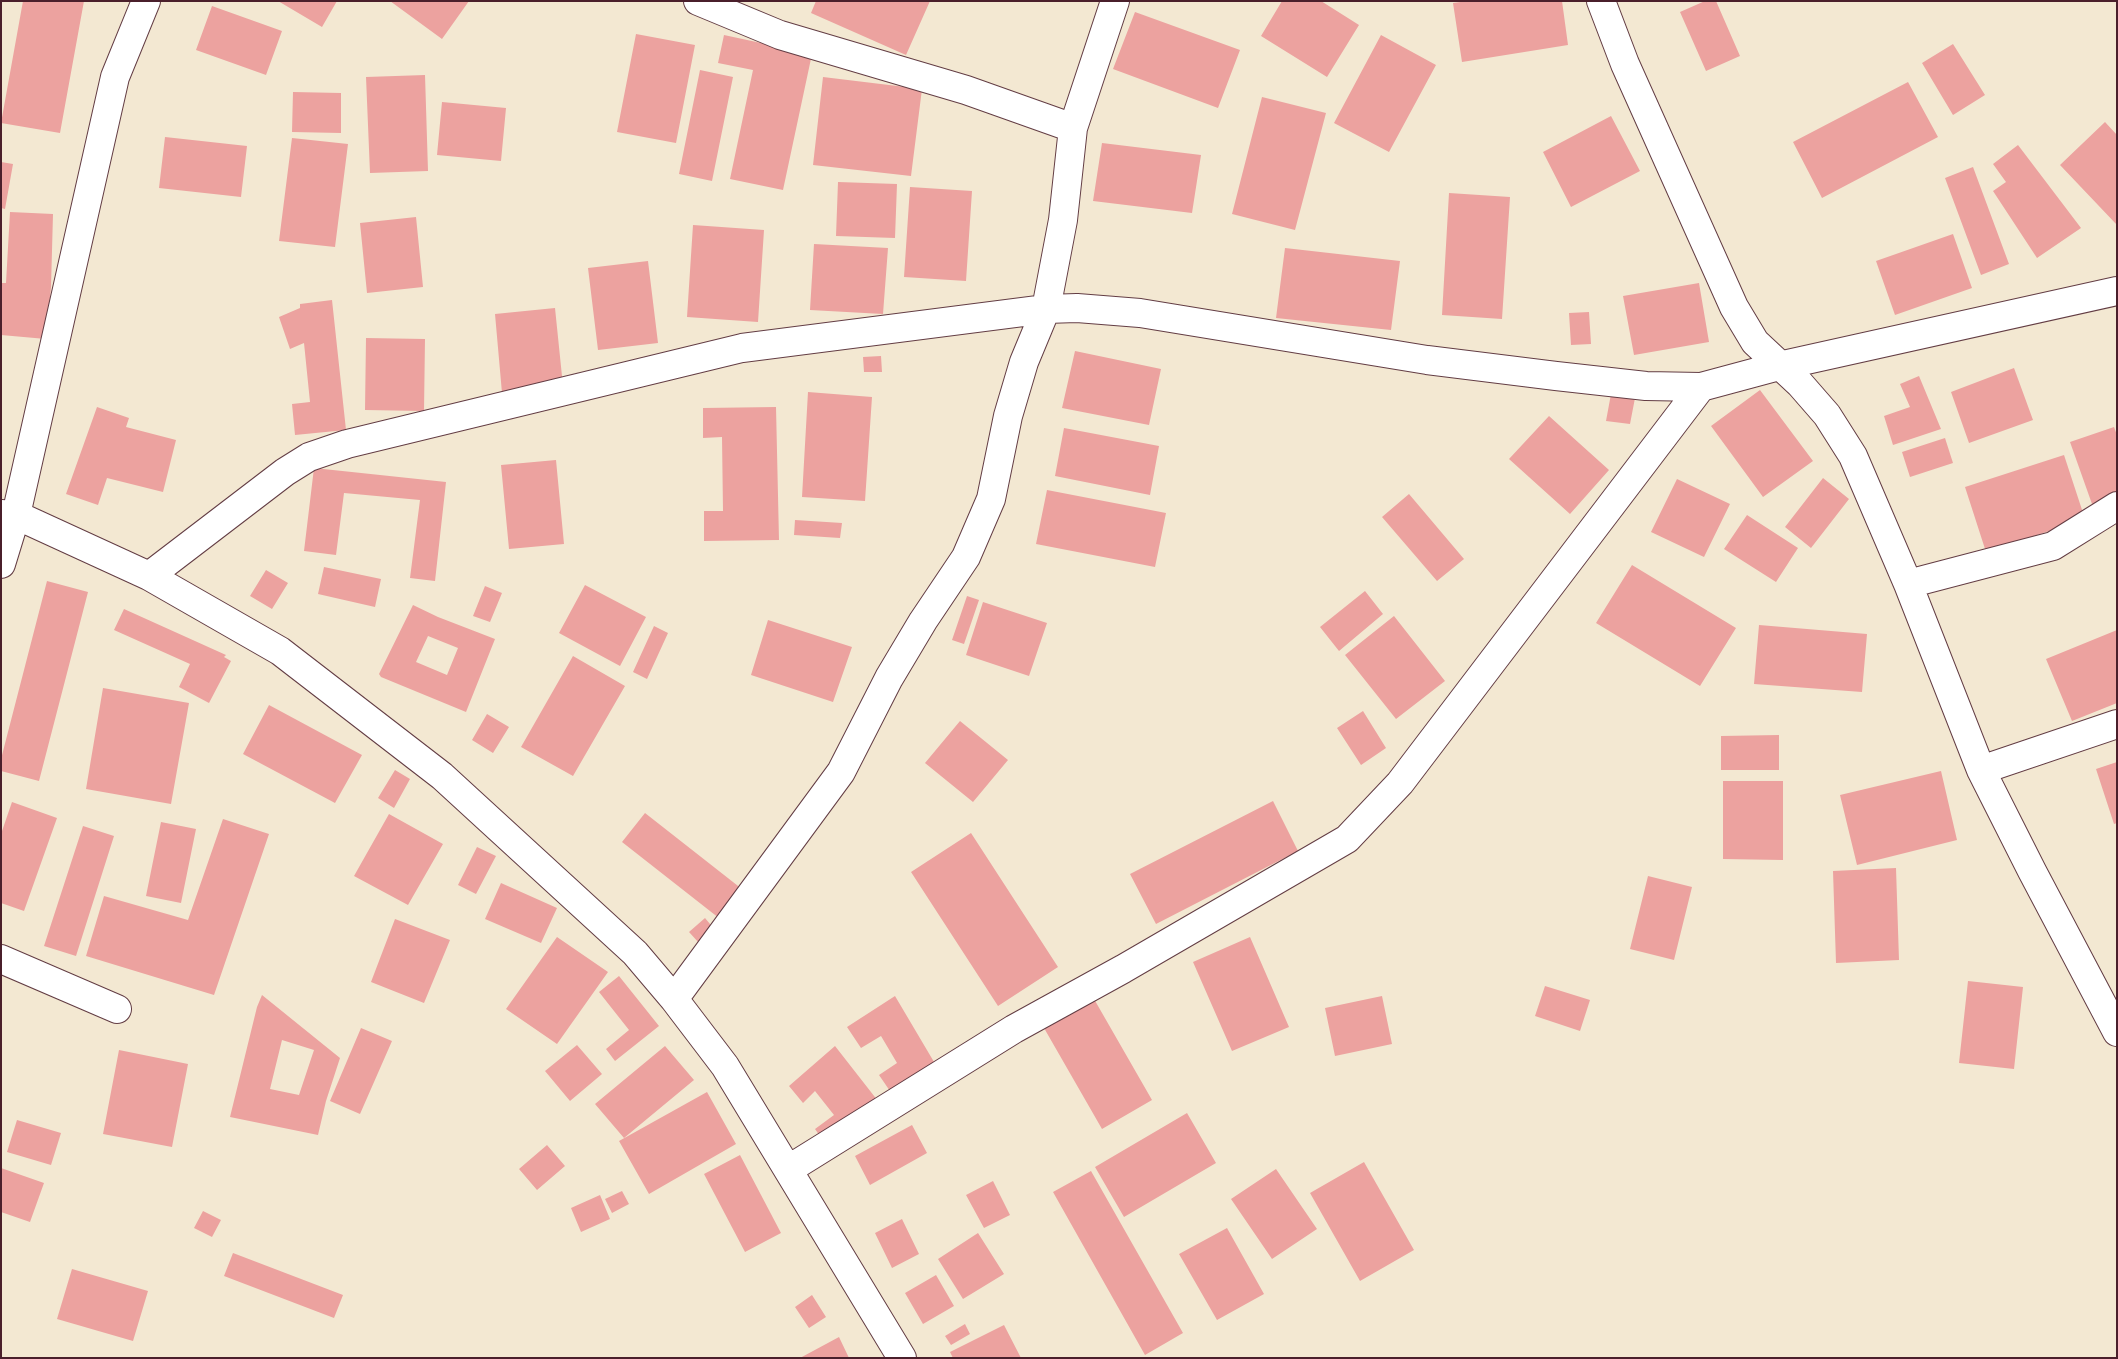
<!DOCTYPE html>
<style>
body{margin:0}
#map{position:relative;width:2118px;height:1359px;overflow:hidden;background:#f3e8d2;font-family:"Comic Neue",sans-serif}
canvas{display:block}
.frame{position:absolute;inset:0;border:2px solid #4a1f2b;pointer-events:none}
</style>
<div id="map">
<canvas width="2118" height="1359"></canvas>
<div class="frame"></div>
</div>
<script>
const ctx = document.querySelector('canvas').getContext('2d');
ctx.lineJoin = 'round';
function paint(path, color) { ctx.fillStyle = color; ctx.fill(path, 'evenodd'); }
const toPath = rows => new Path2D(rows.map(r => 'M' + r).join(''));
function trace(path, color, width, dash) { ctx.strokeStyle = color; ctx.lineWidth = width; ctx.lineCap = dash ? 'butt' : 'round'; ctx.setLineDash(dash || []); ctx.stroke(path); }
const building = toPath([
 [23,1,84,1,60,133,1,123],
 [278,1,337,1,322,27],
 [390,1,469,1,442,39],
 [816,1,930,1,906,55,811,13],
 [1282,1,1321,1,1359,25,1327,77,1261,36],
 [1468,1,1562,1,1568,45,1462,62,1453,3],
 [1705,1,1716,1,1740,56,1706,71,1680,12],
 [212,6,282,31,266,75,196,50],
 [1135,12,1240,50,1218,108,1113,69],
 [636,34,695,45,676,143,617,132],
 [724,35,812,54,783,190,730,179,753,70,718,63],
 [1381,35,1436,65,1389,152,1334,123],
 [1953,44,1985,95,1953,115,1922,63],
 [700,70,733,77,712,181,679,174],
 [425,75,428,171,370,173,366,77],
 [823,77,922,89,911,176,813,165],
 [1908,82,1938,137,1822,198,1793,142],
 [293,92,341,93,341,133,292,132],
 [1262,97,1326,113,1295,230,1232,214],
 [442,102,506,108,501,161,437,155],
 [1611,116,1640,171,1571,207,1543,152],
 [2105,122,2117,135,2117,225,2060,165],
 [165,137,247,146,241,197,159,188],
 [292,138,348,144,335,247,279,241],
 [1102,143,1201,155,1192,213,1093,201],
 [2018,145,2081,228,2037,258,1993,191,2006,182,1993,164],
 [1,162,13,164,5,209,1,208],
 [1973,167,2009,264,1981,275,1945,178],
 [838,182,897,184,895,238,836,236],
 [910,187,972,191,966,281,904,277],
 [1449,193,1510,197,1502,319,1442,315],
 [10,212,53,214,51,287,46,339,1,335,1,283,6,283],
 [416,217,423,287,367,293,360,223],
 [693,225,764,230,758,322,687,317],
 [1953,234,1972,288,1895,315,1876,261],
 [814,244,888,248,883,314,810,310],
 [1285,248,1400,261,1391,330,1276,318],
 [648,261,658,343,598,350,588,268],
 [1699,283,1709,342,1634,355,1623,296],
 [332,300,346,430,295,435,292,404,310,402,304,343,290,349,279,317,300,308,300,304],
 [555,308,563,386,502,393,495,314],
 [1589,312,1591,344,1571,345,1569,313],
 [366,338,425,339,424,411,365,410],
 [1075,351,1161,369,1149,425,1062,408],
 [881,356,882,372,864,372,863,357],
 [2014,368,2033,420,1969,443,1951,392],
 [1919,376,1941,429,1893,445,1884,416,1910,407,1900,384],
 [1760,390,1813,461,1763,497,1711,426],
 [808,392,872,397,865,501,802,497],
 [1611,394,1635,398,1630,424,1606,421],
 [97,407,129,418,126,427,176,440,163,492,107,478,98,505,66,494],
 [776,407,779,540,704,541,704,511,723,511,722,437,703,438,703,408],
 [1549,416,1609,470,1570,514,1509,459],
 [2114,427,2117,435,2117,496,2092,504,2070,442],
 [1064,428,1159,446,1150,495,1055,476],
 [1945,438,1953,463,1910,477,1902,452],
 [2064,455,2085,519,1986,552,1965,487],
 [556,460,564,544,509,549,501,465],
 [314,468,446,482,435,581,410,578,420,500,344,493,336,555,304,551],
 [1823,478,1849,499,1811,548,1785,527],
 [1677,479,1730,504,1704,557,1651,532],
 [1047,490,1166,513,1155,567,1036,544],
 [1409,494,1464,559,1437,581,1382,517],
 [1747,515,1798,548,1776,582,1724,549],
 [795,520,842,523,840,538,794,535],
 [1632,565,1736,628,1700,686,1596,623],
 [324,567,381,579,375,607,318,594],
 [266,570,288,583,272,609,250,596],
 [47,581,88,592,39,781,1,771,1,759],
 [585,585,646,617,620,666,559,633],
 [485,586,502,593,490,622,473,616],
 [1365,591,1383,614,1339,651,1320,627],
 [967,596,979,600,964,644,952,640],
 [983,602,1047,623,1029,676,966,655],
 [413,605,438,617,495,639,466,712,381,677,379,674],
 [428,636,458,648,447,675,416,662],
 [124,609,226,655,224,657,231,661,209,703,179,687,190,664,114,630],
 [1394,616,1445,681,1396,719,1345,655],
 [768,620,852,647,833,702,751,675],
 [1759,625,1867,634,1862,692,1754,684],
 [654,626,668,633,647,679,633,672],
 [2117,630,2117,703,2072,721,2046,659],
 [573,656,625,686,573,776,521,747],
 [103,688,189,703,171,804,86,789],
 [269,705,362,755,335,803,243,754],
 [1363,711,1386,748,1361,765,1337,728],
 [487,714,509,727,493,753,472,740],
 [960,721,1008,760,973,802,925,763],
 [1779,735,1779,770,1721,770,1721,736],
 [2117,762,2117,823,2114,824,2096,769],
 [395,770,410,779,394,808,378,798],
 [1941,771,1957,840,1857,865,1840,795],
 [1723,781,1783,781,1783,860,1723,859],
 [1273,801,1298,851,1156,924,1130,874],
 [12,802,57,818,24,911,1,903,1,834],
 [645,813,747,893,724,922,622,842],
 [389,814,443,844,408,905,354,876],
 [223,819,269,834,214,995,86,956,104,896,188,920],
 [161,822,196,829,181,903,146,896],
 [83,826,114,836,76,956,44,946],
 [971,833,1058,967,998,1006,911,872],
 [477,847,496,856,476,894,458,885],
 [1896,868,1899,960,1836,963,1833,871],
 [1648,876,1692,887,1674,960,1630,949],
 [501,883,557,908,541,943,485,919],
 [705,918,715,930,699,943,689,932],
 [395,919,450,940,424,1003,371,982],
 [557,937,608,972,557,1044,506,1009],
 [1250,937,1289,1027,1232,1051,1193,962],
 [619,976,659,1026,615,1061,606,1049,629,1030,599,992],
 [1968,981,2023,987,2014,1069,1959,1063],
 [1545,986,1590,1000,1580,1031,1535,1016],
 [262,995,340,1058,326,1101,318,1135,230,1117,257,1007],
 [282,1040,314,1050,299,1095,270,1089],
 [895,996,937,1067,892,1094,879,1075,897,1063,881,1036,861,1048,847,1027],
 [1382,996,1392,1044,1335,1056,1325,1008],
 [1094,999,1152,1100,1102,1129,1044,1028],
 [361,1028,392,1041,360,1114,330,1101],
 [577,1045,602,1074,570,1101,545,1071],
 [665,1046,694,1080,624,1138,595,1104],
 [835,1046,878,1101,824,1142,815,1129,834,1115,815,1091,803,1103,789,1086],
 [119,1050,188,1064,172,1147,103,1134],
 [707,1092,736,1144,649,1194,619,1141],
 [1187,1113,1216,1163,1124,1217,1095,1167],
 [17,1120,61,1133,51,1165,7,1152],
 [912,1125,927,1153,870,1185,855,1156],
 [547,1145,565,1166,537,1190,519,1169],
 [740,1155,781,1233,745,1252,704,1174],
 [1364,1162,1414,1250,1360,1281,1310,1193],
 [1,1168,44,1183,30,1222,1,1212],
 [1276,1169,1317,1229,1272,1259,1231,1199],
 [1091,1171,1183,1333,1145,1355,1053,1192],
 [993,1181,1010,1215,984,1228,966,1195],
 [622,1191,629,1204,612,1213,605,1199],
 [600,1195,610,1219,581,1232,571,1208],
 [203,1211,221,1220,212,1237,194,1228],
 [902,1219,919,1254,892,1268,875,1233],
 [1227,1228,1264,1294,1217,1320,1179,1254],
 [978,1233,1004,1274,963,1299,938,1259],
 [233,1253,343,1295,334,1318,224,1276],
 [72,1269,148,1291,133,1341,57,1319],
 [936,1275,954,1306,923,1324,905,1293],
 [812,1295,826,1317,809,1328,795,1307],
 [965,1324,970,1334,951,1345,945,1336],
 [1004,1325,1021,1358,953,1358,950,1352],
 [839,1337,849,1358,800,1358]
]);
const street = toPath([
 [698,1,780,35,966,90,1073,128],
 [1601,1,1625,64,1734,307,1755,342,1800,384,1827,415,1853,456,1908,584,1981,770,2032,871,2117,1032],
 [1,514,16,515,149,576,280,651,442,776,635,953,674,999,725,1066,902,1358],
 [1,564,16,515,115,77,146,1],
 [149,576,285,472,309,457,347,444,742,348,1046,309,1077,308,1140,313,1427,360,1556,376,1646,386,1701,387,1779,366,2117,291],
 [1908,584,2053,546,2117,506],
 [1981,770,2117,724],
 [1,959,117,1009],
 [674,999,841,772,889,678,923,621,966,557,991,499,1008,416,1024,362,1046,309,1063,220,1073,128,1115,1],
 [789,1169,1014,1029,1123,969,1347,839,1400,783,1701,387]
]);
paint(building, '#eca29f');
trace(street, '#633d44', 30);
trace(street, '#fff', 28);
</script>
